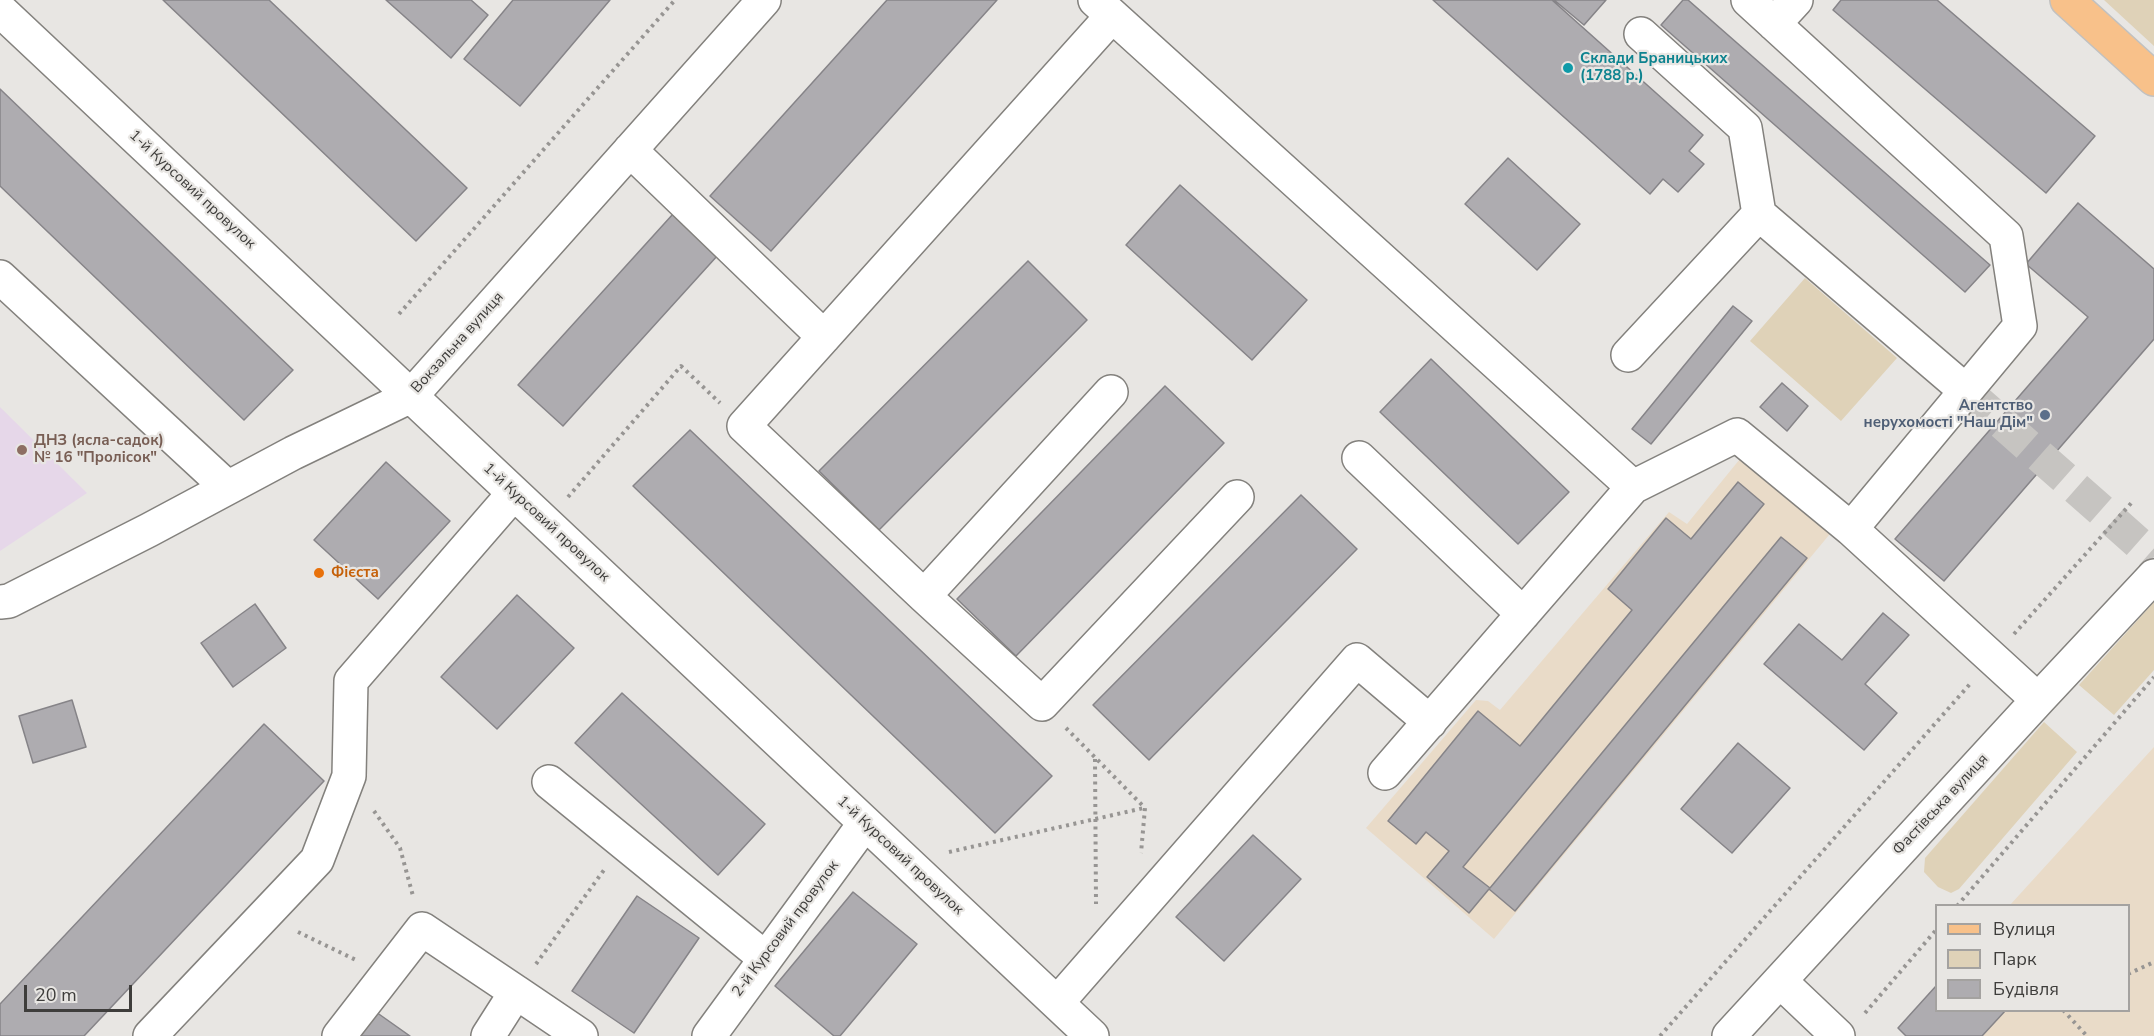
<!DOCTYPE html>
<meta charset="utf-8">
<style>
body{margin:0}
#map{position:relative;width:2154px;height:1036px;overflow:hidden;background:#e8e6e3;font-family:"Nunito Sans",sans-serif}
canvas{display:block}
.legend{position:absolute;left:1935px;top:904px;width:195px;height:108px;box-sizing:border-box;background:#e8e6e3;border:2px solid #a4a2a0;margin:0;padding:8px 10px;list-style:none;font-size:18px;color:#3e3d3b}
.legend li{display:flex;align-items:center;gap:12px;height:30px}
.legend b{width:30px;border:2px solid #a4a2a0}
.scale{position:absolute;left:24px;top:985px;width:108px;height:27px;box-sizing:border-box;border:3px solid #3e3d3b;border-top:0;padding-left:8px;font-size:18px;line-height:21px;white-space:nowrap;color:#3e3d3b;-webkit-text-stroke:4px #e8e6e3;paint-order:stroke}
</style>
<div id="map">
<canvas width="2154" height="1036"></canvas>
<ul class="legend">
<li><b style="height:8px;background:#f8c18a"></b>Вулиця</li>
<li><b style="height:16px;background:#dfd2b8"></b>Парк</li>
<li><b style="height:16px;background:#aeacb0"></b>Будівля</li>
</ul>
<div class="scale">20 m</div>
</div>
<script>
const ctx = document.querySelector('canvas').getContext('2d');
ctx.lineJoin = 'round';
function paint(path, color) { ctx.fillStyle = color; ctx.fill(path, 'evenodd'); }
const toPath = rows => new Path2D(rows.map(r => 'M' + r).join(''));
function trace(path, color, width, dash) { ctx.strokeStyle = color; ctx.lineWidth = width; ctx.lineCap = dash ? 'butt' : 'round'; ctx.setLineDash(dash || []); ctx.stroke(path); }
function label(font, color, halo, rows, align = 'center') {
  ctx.font = font + ' "Nunito Sans",sans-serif'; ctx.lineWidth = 4.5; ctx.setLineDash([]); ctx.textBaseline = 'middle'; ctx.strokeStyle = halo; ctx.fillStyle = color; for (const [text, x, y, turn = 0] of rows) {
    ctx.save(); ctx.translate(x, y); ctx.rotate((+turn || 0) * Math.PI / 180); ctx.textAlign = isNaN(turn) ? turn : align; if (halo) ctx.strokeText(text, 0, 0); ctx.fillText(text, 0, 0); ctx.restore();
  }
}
const industrial = toPath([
 [1744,454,1834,529,1494,939,1366,828,1476,700,1488,701,1500,710,1669,512,1687,524],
 [2154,747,2154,1036,1906,1036,1898,1028,1936,986,1936,1010,2128,1010,2128,906,2010,905]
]);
const education = toPath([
 [0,407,87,493,0,551]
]);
const green = toPath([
 [2104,0,2154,0,2154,46],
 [1805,278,1897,358,1841,421,1750,341],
 [2154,602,2154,670,2114,715,2079,685],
 [2044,722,2077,752,1959,889,1951,893,1938,887,1924,872,1925,858]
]);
const building = toPath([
 [163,0,269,0,467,188,416,241,163,0],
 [386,0,471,0,488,15,451,58,386,0],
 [513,0,610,0,520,106,464,59,513,0],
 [887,0,997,0,771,251,710,196,887,0],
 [1433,0,1552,0,1703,135,1689,151,1704,164,1678,192,1663,179,1650,194,1433,0],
 [1554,0,1606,0,1584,25,1554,0],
 [1683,0,1688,0,1990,265,1965,292,1661,25,1683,0],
 [1841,0,1937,0,2095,136,2046,193,1833,10,1841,0],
 [0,89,293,370,244,420,0,186,0,89],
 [1508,158,1580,224,1537,270,1465,204,1508,158],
 [1180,185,1307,300,1252,360,1126,245,1180,185],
 [2078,203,2154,269,2154,339,1944,581,1895,539,2088,317,2026,264,2078,203],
 [673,214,718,255,563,426,518,385,673,214],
 [1028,261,1087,320,879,530,819,471,1028,261],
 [1733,306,1752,321,1651,444,1632,429,1733,306],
 [1431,359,1569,492,1518,544,1380,412,1431,359],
 [1782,383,1808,406,1787,431,1760,407,1782,383],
 [1165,386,1224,443,1016,656,957,599,1165,386],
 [690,430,1052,776,995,833,633,486,690,430],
 [386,462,450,521,378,599,314,540,386,462],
 [1738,482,1764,504,1463,867,1490,888,1781,537,1807,558,1515,911,1489,889,1469,913,1427,877,1449,851,1426,832,1416,844,1388,821,1478,711,1520,746,1632,610,1608,589,1666,518,1691,539,1738,482],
 [1301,495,1357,549,1149,760,1093,705,1301,495],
 [517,595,574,648,497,729,441,677,517,595],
 [255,604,286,648,233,687,201,643,255,604],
 [1883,613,1909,635,1865,684,1897,713,1864,750,1764,664,1799,624,1842,660,1883,613],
 [622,693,765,824,718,875,575,743,622,693],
 [72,700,86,747,33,763,19,716,72,700],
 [264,724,324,781,84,1036,0,1036,0,1004,264,724],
 [1738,743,1790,788,1732,853,1681,809,1738,743],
 [1253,835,1301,879,1224,961,1176,917,1253,835],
 [853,892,917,944,840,1036,834,1036,775,986,853,892],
 [637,896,699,938,634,1033,572,991,637,896],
 [1936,986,1936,1010,2006,1010,1982,1036,1906,1036,1898,1028,1936,986],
 [376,1012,410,1036,359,1036,376,1012]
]);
const minorTunnel = toPath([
 [1966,391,2154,557]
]);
const path = toPath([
 [399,314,675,0],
 [568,497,681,366,720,403],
 [2014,634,2134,500],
 [1066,728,1145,808,1141,853],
 [1095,759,1096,904],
 [374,811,400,848,413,896],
 [949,852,1144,808],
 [1957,906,2154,677],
 [298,932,356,960],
 [536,964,604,870],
 [2128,974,2154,962],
 [2063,1010,2087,1036],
 [1865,1013,1936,930],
 [1660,1036,1970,684]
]);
const minor = toPath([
 [1095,0,1633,487],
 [1748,0,2006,236,2020,326,1851,529],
 [0,10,1092,1036],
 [1112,16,744,426,924,596,1042,704,1237,497],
 [1774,24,1796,0],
 [1641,34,1745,128,1759,214,1966,391],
 [630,150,824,337],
 [0,277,227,487],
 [1628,355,1759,214],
 [1359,458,1523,614],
 [924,596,1111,392],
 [0,602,9,601,149,530,293,453,411,396,764,0],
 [1385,773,1633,487,1737,435,1851,529,2038,700],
 [549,782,765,958],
 [1780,981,1838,1036],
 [1057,1003,1357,660,1430,722],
 [150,1036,317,860,349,776,351,681,514,493],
 [339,1036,422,929,516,992],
 [488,1036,516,992,581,1036],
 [709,1036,865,823],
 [1729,1036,2038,700,2154,576]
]);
const major = toPath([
 [2067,0,2154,79]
]);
const markers = [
 [1568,68,6,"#0f9aa8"],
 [2045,415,6,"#5c6f8a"],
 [22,450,6,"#8d6e63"],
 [319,573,6,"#e8710a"]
];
const cultureNames = [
 ["Склади Браницьких",1580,59],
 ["(1788 р.)",1580,76]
];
const streetNames = [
 ["1-й Курсовий провулок",192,190,43],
 ["Вокзальна вулиця",458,343,-48],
 ["1-й Курсовий провулок",546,523,43],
 ["Фастівська вулиця",1941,805,-47],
 ["1-й Курсовий провулок",900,856,43],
 ["2-й Курсовий провулок",786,929,-53]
];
const serviceNames = [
 ["Агентство",2033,406],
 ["нерухомості \"Наш Дім\"",2033,423]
];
const educationNames = [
 ["ДНЗ (ясла-садок)",34,441],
 ["№ 16 \"Пролісок\"",34,458]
];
const foodNames = [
 ["Фієста",331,573]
];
paint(industrial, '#e9dbc8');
paint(education, '#e6d7e9');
paint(green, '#dfd2b8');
paint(building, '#aeacb0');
trace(building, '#868488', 1.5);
trace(minorTunnel, '#c6c4c1', 33, [33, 16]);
trace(minor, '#83817d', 36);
trace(major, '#c1c1c0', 36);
trace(path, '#979593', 4, [3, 4.5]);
trace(minor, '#fff', 33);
trace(major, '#f8c18a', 33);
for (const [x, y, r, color] of markers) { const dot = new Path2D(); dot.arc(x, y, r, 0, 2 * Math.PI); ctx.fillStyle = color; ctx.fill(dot); trace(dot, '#e8e6e3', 2); }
label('bold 15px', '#0d838f', '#e8e6e3', cultureNames, 'left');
label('15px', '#3e3d3b', '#e8e6e3', streetNames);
label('bold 15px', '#4e5e75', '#e8e6e3', serviceNames, 'right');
label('bold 15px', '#785e54', '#e8e6e3', educationNames, 'left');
label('bold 15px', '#c56008', '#e8e6e3', foodNames, 'left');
</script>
